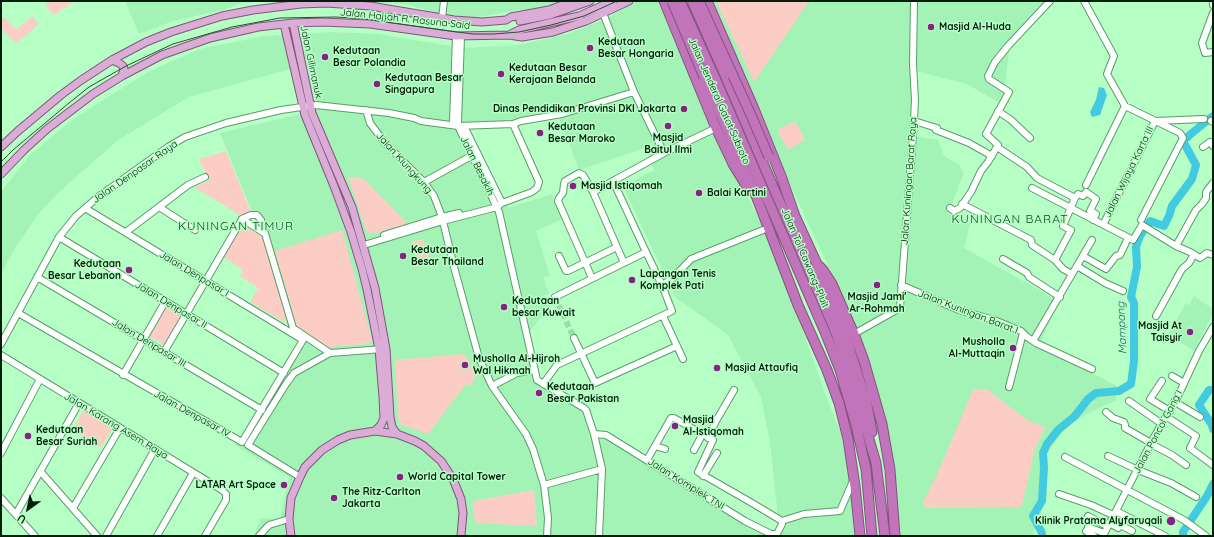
<!DOCTYPE html>
<meta charset="utf-8">
<style>
body{margin:0}
#map{position:relative;width:1214px;height:537px;overflow:hidden;background:#b6ffc5;font-family:Quicksand,sans-serif}
canvas{display:block}
.frame{position:absolute;inset:0;border:2px solid #021e0a;pointer-events:none}
.north{position:absolute;left:8px;top:489px;width:40px;height:40px;-webkit-text-stroke:3px #b6ffc5;paint-order:stroke;rotate:213deg;font-size:11px;font-weight:700;line-height:16px;text-align:center;color:#021e0a}
.north::after{content:'';display:block;margin:auto;width:14px;height:18px;background:#021e0a;clip-path:polygon(50% 0,100% 100%,50% 72%,0 100%)}
</style>
<div id="map">
<canvas width="1214" height="537"></canvas>
<div class="frame"></div>
<div class="north">U</div>
</div>
<script>
const ctx = document.querySelector('canvas').getContext('2d');
ctx.lineJoin = 'round';
function paint(path, color) { ctx.fillStyle = color; ctx.fill(path, 'evenodd'); }
const toPath = rows => new Path2D(rows.map(r => 'M' + r).join(''));
function trace(path, color, width, dash) { ctx.strokeStyle = color; ctx.lineWidth = width; ctx.lineCap = dash ? 'butt' : 'round'; ctx.setLineDash(dash || []); ctx.stroke(path); }
function label(font, color, halo, rows, align = 'center') {
  ctx.font = font + ' Quicksand,sans-serif'; ctx.lineWidth = 3; ctx.setLineDash([]); ctx.textBaseline = 'middle'; ctx.strokeStyle = halo; ctx.fillStyle = color; for (const [text, x, y, turn = 0] of rows) {
    ctx.save(); ctx.translate(x, y); ctx.rotate((+turn || 0) * Math.PI / 180); ctx.textAlign = isNaN(turn) ? turn : align; if (halo) ctx.strokeText(text, 0, 0); ctx.fillText(text, 0, 0); ctx.restore();
  }
}
const built = toPath([
 [125,1,268,1,243,3,223,10,173,21,139,34],
 [340,1,561,1,536,10,517,10,462,20,405,4],
 [637,1,655,1,659,3,683,61,769,240,795,308,824,391,841,434,853,497,854,536,780,536,770,442,761,397,728,335,675,297,623,186,654,170,645,148,579,170,559,118,513,125,456,126,494,200,504,196,508,208,552,194,563,219,536,231,550,276,543,277,549,293,541,297,552,304,530,331,539,377,591,409,598,434,776,536,254,536,261,518,280,520,289,477,235,445,305,342,220,133,300,114,294,68,189,97,118,140,59,192,39,213,15,248,1,274,1,192,30,155,72,120,116,92,150,71,200,49,264,36,332,32,378,34,462,48,518,45,567,34,605,19],
 [708,1,1045,1,1010,44,1003,105,967,84,916,71,909,135,938,140,944,156,959,165,964,173,948,214,970,223,964,248,1059,301,1039,346,1117,386,1116,400,1069,423,1045,456,1041,516,1032,536,899,536,870,381,854,320,785,174,743,70],
 [1194,296,1213,309,1213,314,1194,351,1168,335,1186,303,1189,305]
]);
const green = toPath([
 [50,1,72,1,73,2,54,15,45,5],
 [716,1,807,1,807,4,754,82],
 [32,16,39,24,24,37,17,29],
 [4,17,14,28,15,28,24,37,16,43,1,28,1,18,2,19],
 [795,121,805,140,788,150,777,130],
 [226,151,251,212,241,216,194,187,209,181,199,159],
 [348,177,359,177,364,179,405,221,406,224,372,234,369,233,366,230],
 [242,224,264,238,288,320,284,322,250,302,258,288,240,276,243,270,222,256],
 [342,230,372,341,368,344,328,347,298,328,296,325,275,251],
 [423,239,431,263,419,267,411,242],
 [165,304,182,314,164,345,147,335],
 [461,354,466,356,477,375,470,386,466,384,428,434,402,425,399,422,398,416,395,360],
 [987,389,1027,420,1045,427,1035,449,1022,505,1020,507,929,508,924,506,923,502,936,477,973,390],
 [84,409,113,427,101,448,72,430],
 [534,490,537,526,475,523,473,501]
]);
const water = toPath([
 [1099,87,1104,88,1107,95,1100,115,1092,117,1090,112,1096,100]
]);
const river = toPath([
 [1213,390,1209,390,1199,405,1212,425,1213,429],
 [1042,536,1042,533,1033,516,1042,501,1044,467,1043,453,1047,444,1058,430,1075,416,1088,399,1096,393,1119,391,1131,384,1134,361,1134,303,1131,297,1137,267,1136,247,1140,236,1150,221,1164,226,1169,216,1172,206,1192,179,1196,165,1183,141,1192,133,1213,116],
 [1183,536,1183,532,1207,496,1213,484]
]);
const minorTunnel = toPath([
 [555,297,574,338]
]);
const minor = toPath([
 [1084,1,1114,56,1107,74,1125,106],
 [1213,4,1213,5],
 [603,13,634,92,664,153],
 [1213,13,1202,43,1205,53,1213,52],
 [442,18,444,1],
 [1125,106,1180,133,1183,138,1141,220],
 [366,110,370,123,385,143,424,182,434,196,442,217,454,267,479,358,492,386,526,434,533,449,544,485,548,518,547,536],
 [998,111,1011,120,1030,138],
 [914,121,937,128,936,130,969,143,992,156],
 [1211,121,1213,122],
 [453,122,456,36],
 [458,122,461,37],
 [458,126,499,212,537,380,584,408,586,410,594,434,602,469,599,536],
 [464,126,502,203],
 [997,147,1027,167,1037,178,1075,198,1063,226,1071,230,1055,260],
 [1203,147,1210,142,1213,146],
 [424,182,475,154],
 [1086,185,1125,106],
 [1032,188,1133,240,1142,225,1176,246,1190,252,1200,258,1207,253,1213,255],
 [1075,198,1078,194,1083,196,1086,192,1096,199,1090,211,1096,214,1093,220],
 [962,204,1031,240,1032,245,1055,260,1063,269,1072,274],
 [159,207,195,230],
 [950,208,954,211,960,208,971,192,981,171,988,162,998,145,986,134,1009,92,989,79,988,76,995,62,1008,46,1050,1],
 [242,219,251,215,257,215,261,220,293,328,330,353],
 [242,219,264,233],
 [1104,223,1155,121,1204,119],
 [126,232,188,185,205,177],
 [384,235,442,217,459,213],
 [59,237,284,373],
 [364,245,443,221,497,207,502,203,532,192,537,188,539,182,513,124],
 [1176,246,1196,210,1202,204,1206,198,1206,192,1213,183],
 [559,256,566,271,568,271,617,247],
 [1083,256,1106,269,1116,256,1120,255,1128,238],
 [1003,259,1027,273,1029,277,1060,297],
 [624,263,593,192,664,153,716,128],
 [1077,266,1105,283,1123,291],
 [37,277,262,410],
 [592,278,558,201,559,198,563,193,564,184,565,181,579,173,583,175,593,192],
 [662,285,673,278,691,259,768,228],
 [901,285,959,310,994,320,1021,331,1027,337,1036,343,1092,369],
 [555,297,646,252],
 [18,313,242,442,303,340,85,208],
 [663,316,683,359],
 [1156,316,1182,269,1189,263,1194,254],
 [854,334,900,308,914,121,915,100,913,64,914,1],
 [574,338,595,383,677,346],
 [1033,341,1092,240],
 [1,344,59,237,76,216,98,197,168,147,185,137,226,123,281,110,316,105,389,113,414,118,421,121,458,126,513,124,521,121,562,114,634,92],
 [164,352,242,219],
 [1,355,222,490,226,494,226,500,205,536],
 [123,375,165,302],
 [1172,376,1184,383],
 [1162,381,1150,399,1170,411],
 [543,384,557,365,672,311,662,285,646,252,613,181],
 [492,386,517,373,534,370],
 [1009,387,1023,333],
 [1129,401,1162,424],
 [1175,402,1200,417],
 [1106,412,1113,418,1124,422,1125,425,1125,428,1151,443],
 [1167,417,1196,436,1190,448,1213,465],
 [594,434,606,435,745,521,771,534,777,534,782,524,782,521],
 [708,438,716,421,734,390],
 [1151,444,1172,455,1186,465],
 [655,446,665,449],
 [694,450,702,435],
 [1,453,40,379],
 [1108,456,1138,470,1171,483,1196,497],
 [1065,457,1184,520,1206,536],
 [647,460,671,418,674,418,713,440,698,472,752,503,782,521],
 [40,471,97,536],
 [703,476,717,453],
 [300,477,248,445,286,384,294,373,330,353,383,349],
 [544,485,602,469],
 [1059,494,1091,505,1113,515],
 [1,498,35,536],
 [73,508,120,428],
 [1116,511,1165,536],
 [16,514,79,403],
 [782,521,804,514,840,511,853,481],
 [1086,521,1088,516,1107,526],
 [1109,523,1118,528,1120,525,1132,531],
 [1088,527,1104,533],
 [1086,531,1094,536],
 [106,536,155,449],
 [157,536,193,473],
 [259,536,269,525,289,519],
 [1103,536,1153,439,1180,392,1199,351,1213,327]
]);
const major = toPath([
 [520,21,550,15,590,1],
 [293,23,312,113,352,207,375,288,386,349,390,417,392,427,397,434],
 [284,24,305,115,334,186,351,232,362,269,367,289,379,349,383,397,384,418,381,425,375,431],
 [509,35,519,30,579,16,613,1],
 [112,60,119,63,123,66,124,69,122,76],
 [1,147,18,131,61,95,80,81,112,60,146,42,171,32,222,16,253,10,301,4,326,3,370,6,454,20,482,22,506,20,511,17,549,10,573,1],
 [1,174,24,150,47,129,93,94,122,76,162,55,210,38,258,27,293,23,323,22,370,24,456,36,509,35,522,37,553,32,586,21,629,1],
 [291,536,289,519,291,498,300,477,305,467,322,450,338,440,350,435,375,431,397,434,415,441,424,446,441,461,453,479,461,499,463,513,461,536]
]);
const highway = toPath([
 [664,1,716,128,733,164,749,190],
 [687,1,689,16,687,21],
 [707,1,754,109,781,176,795,216,817,264,823,270,832,284,854,334,864,361,882,424,890,470,895,536],
 [725,75,834,328,848,367,876,463,885,536],
 [704,77,755,193,798,305,827,370,839,403,848,439,855,486,860,536],
 [715,78,825,332,840,370,856,425,866,469,872,536],
 [817,265,820,278,845,335,866,400,872,432]
]);
const tram = toPath([
 [1,162,13,150,69,103,89,87,126,66,173,44,232,27,280,18,336,17,365,19,450,31,473,34,494,34,519,32,551,25,584,16,617,1]
]);
const highwayBridge = toPath([
 [672,1,704,77],
 [680,1,715,78],
 [692,1,725,75],
 [699,1,750,113,769,157]
]);
const markers = [
 [931,27,4,"#8a1f84"],
 [590,48,4,"#8a1f84"],
 [325,57,4,"#8a1f84"],
 [501,74,4,"#8a1f84"],
 [377,84,4,"#8a1f84"],
 [684,109,4,"#8a1f84"],
 [668,126,4,"#8a1f84"],
 [540,133,4,"#8a1f84"],
 [573,186,4,"#8a1f84"],
 [699,193,4,"#8a1f84"],
 [403,256,4,"#8a1f84"],
 [129,270,4,"#8a1f84"],
 [632,280,4,"#8a1f84"],
 [877,285,4,"#8a1f84"],
 [504,307,4,"#8a1f84"],
 [1190,332,4,"#8a1f84"],
 [1013,348,4,"#8a1f84"],
 [465,365,4,"#8a1f84"],
 [717,368,4,"#8a1f84"],
 [539,393,4,"#8a1f84"],
 [675,426,4,"#8a1f84"],
 [28,436,4,"#8a1f84"],
 [400,477,4,"#8a1f84"],
 [284,485,4,"#8a1f84"],
 [334,498,4,"#8a1f84"],
 [1171,521,5,"#8a1f84"]
];
const streetNames = [
 ["Jalan Hajjah R. Rasuna Said",405,19,6],
 ["Jalan Gilimanuk",311,62,78],
 ["Jalan Jenderal Gatot Subroto",719,101,66],
 ["Jalan Klungkung",404,163,48],
 ["Jalan Besakih",477,166,64],
 ["Jalan Denpasar Raya",135,172,-35],
 ["Jalan Wijaya Karta III",1129,172,-64],
 ["Jalan Kuningan Barat Raya",909,181,-86],
 ["Jalan Tol Cawang–Pluit",805,258,67],
 ["Jalan Denpasar I",194,274,31],
 ["Jalan Denpasar II",171,305,31],
 ["Jalan Kuningan Barat I",968,312,21],
 ["Jalan Denpasar III",149,343,31],
 ["Jalan Denpasar IV",192,414,29],
 ["Jalan Karang Asem Raya",116,426,31],
 ["Jalan Poncol Gang I",1158,432,-62],
 ["Jalan Komplek TNI",686,484,32]
];
const poiNames = [
 ["Masjid Al-Huda",939,27],
 ["Kedutaan",598,42],
 ["Besar Hongaria",598,54],
 ["Kedutaan",333,51],
 ["Besar Polandia",333,63],
 ["Kedutaan Besar",509,68],
 ["Kerajaan Belanda",509,80],
 ["Kedutaan Besar",385,78],
 ["Singapura",385,90],
 ["Dinas Pendidikan Provinsi DKI Jakarta",676,109,"right"],
 ["Kedutaan",548,127],
 ["Besar Maroko",548,139],
 ["Masjid",668,138,"center"],
 ["Baitul Ilmi",668,150,"center"],
 ["Masjid Istiqomah",581,186],
 ["Balai Kartini",707,193],
 ["Kedutaan",411,250],
 ["Besar Thailand",411,262],
 ["Kedutaan",121,264,"right"],
 ["Besar Lebanon",121,276,"right"],
 ["Lapangan Tenis",640,274],
 ["Komplek Pati",640,286],
 ["Masjid Jami'",877,297,"center"],
 ["Ar-Rohmah",877,309,"center"],
 ["Kedutaan",512,301],
 ["besar Kuwait",512,313],
 ["Masjid At",1182,326,"right"],
 ["Taisyir",1182,338,"right"],
 ["Musholla",1005,342,"right"],
 ["Al-Muttaqin",1005,354,"right"],
 ["Musholla Al-Hijroh",473,359],
 ["Wal Hikmah",473,371],
 ["Masjid Attaufiq",725,368],
 ["Kedutaan",547,387],
 ["Besar Pakistan",547,399],
 ["Masjid",683,420],
 ["Al-Istiqomah",683,432],
 ["Kedutaan",36,430],
 ["Besar Suriah",36,442],
 ["World Capital Tower",408,477],
 ["LATAR Art Space",276,485,"right"],
 ["The Ritz-Carlton",342,492],
 ["Jakarta",342,504],
 ["Klinik Pratama Alyfaruqali",1162,521,"right"]
];
const waterNames = [
 ["Mampang",1122,328,-92]
];
const quarterNames = [
 ["KUNINGAN BARAT",1010,219],
 ["KUNINGAN TIMUR",236,226]
];
paint(built, '#a4f3b6');
paint(green, '#fbcdc4');
paint(water, '#42cae0');
trace(river, '#42cae0', 8);
trace(minorTunnel, '#9bdda9', 6, [6, 3]);
trace(minor, '#589e69', 8);
trace(major, '#7f567c', 9);
trace(highway, '#7f567c', 11);
trace(minor, '#fff', 6);
trace(major, '#daacd6', 7);
trace(highway, '#c274ba', 9);
trace(tram, '#294f33', 1);
trace(highwayBridge, '#7f567c', 11, []);
trace(highwayBridge, '#c274ba', 9);
for (const [x, y, r, color] of markers) { const dot = new Path2D(); dot.arc(x, y, r, 0, 2 * Math.PI); ctx.fillStyle = color; ctx.fill(dot); trace(dot, '#b6ffc5', 1.5); }
label('10px', '#021e0a', '#b6ffc5', streetNames);
label('bold 10px', '#021e0a', '#b6ffc5', poiNames, 'left');
label('italic 11px', '#17616c', '#b6ffc5', waterNames);
ctx.letterSpacing = '1px';
label('12px', '#104823', '#b6ffc5', quarterNames);
ctx.letterSpacing = '0px';
</script>
